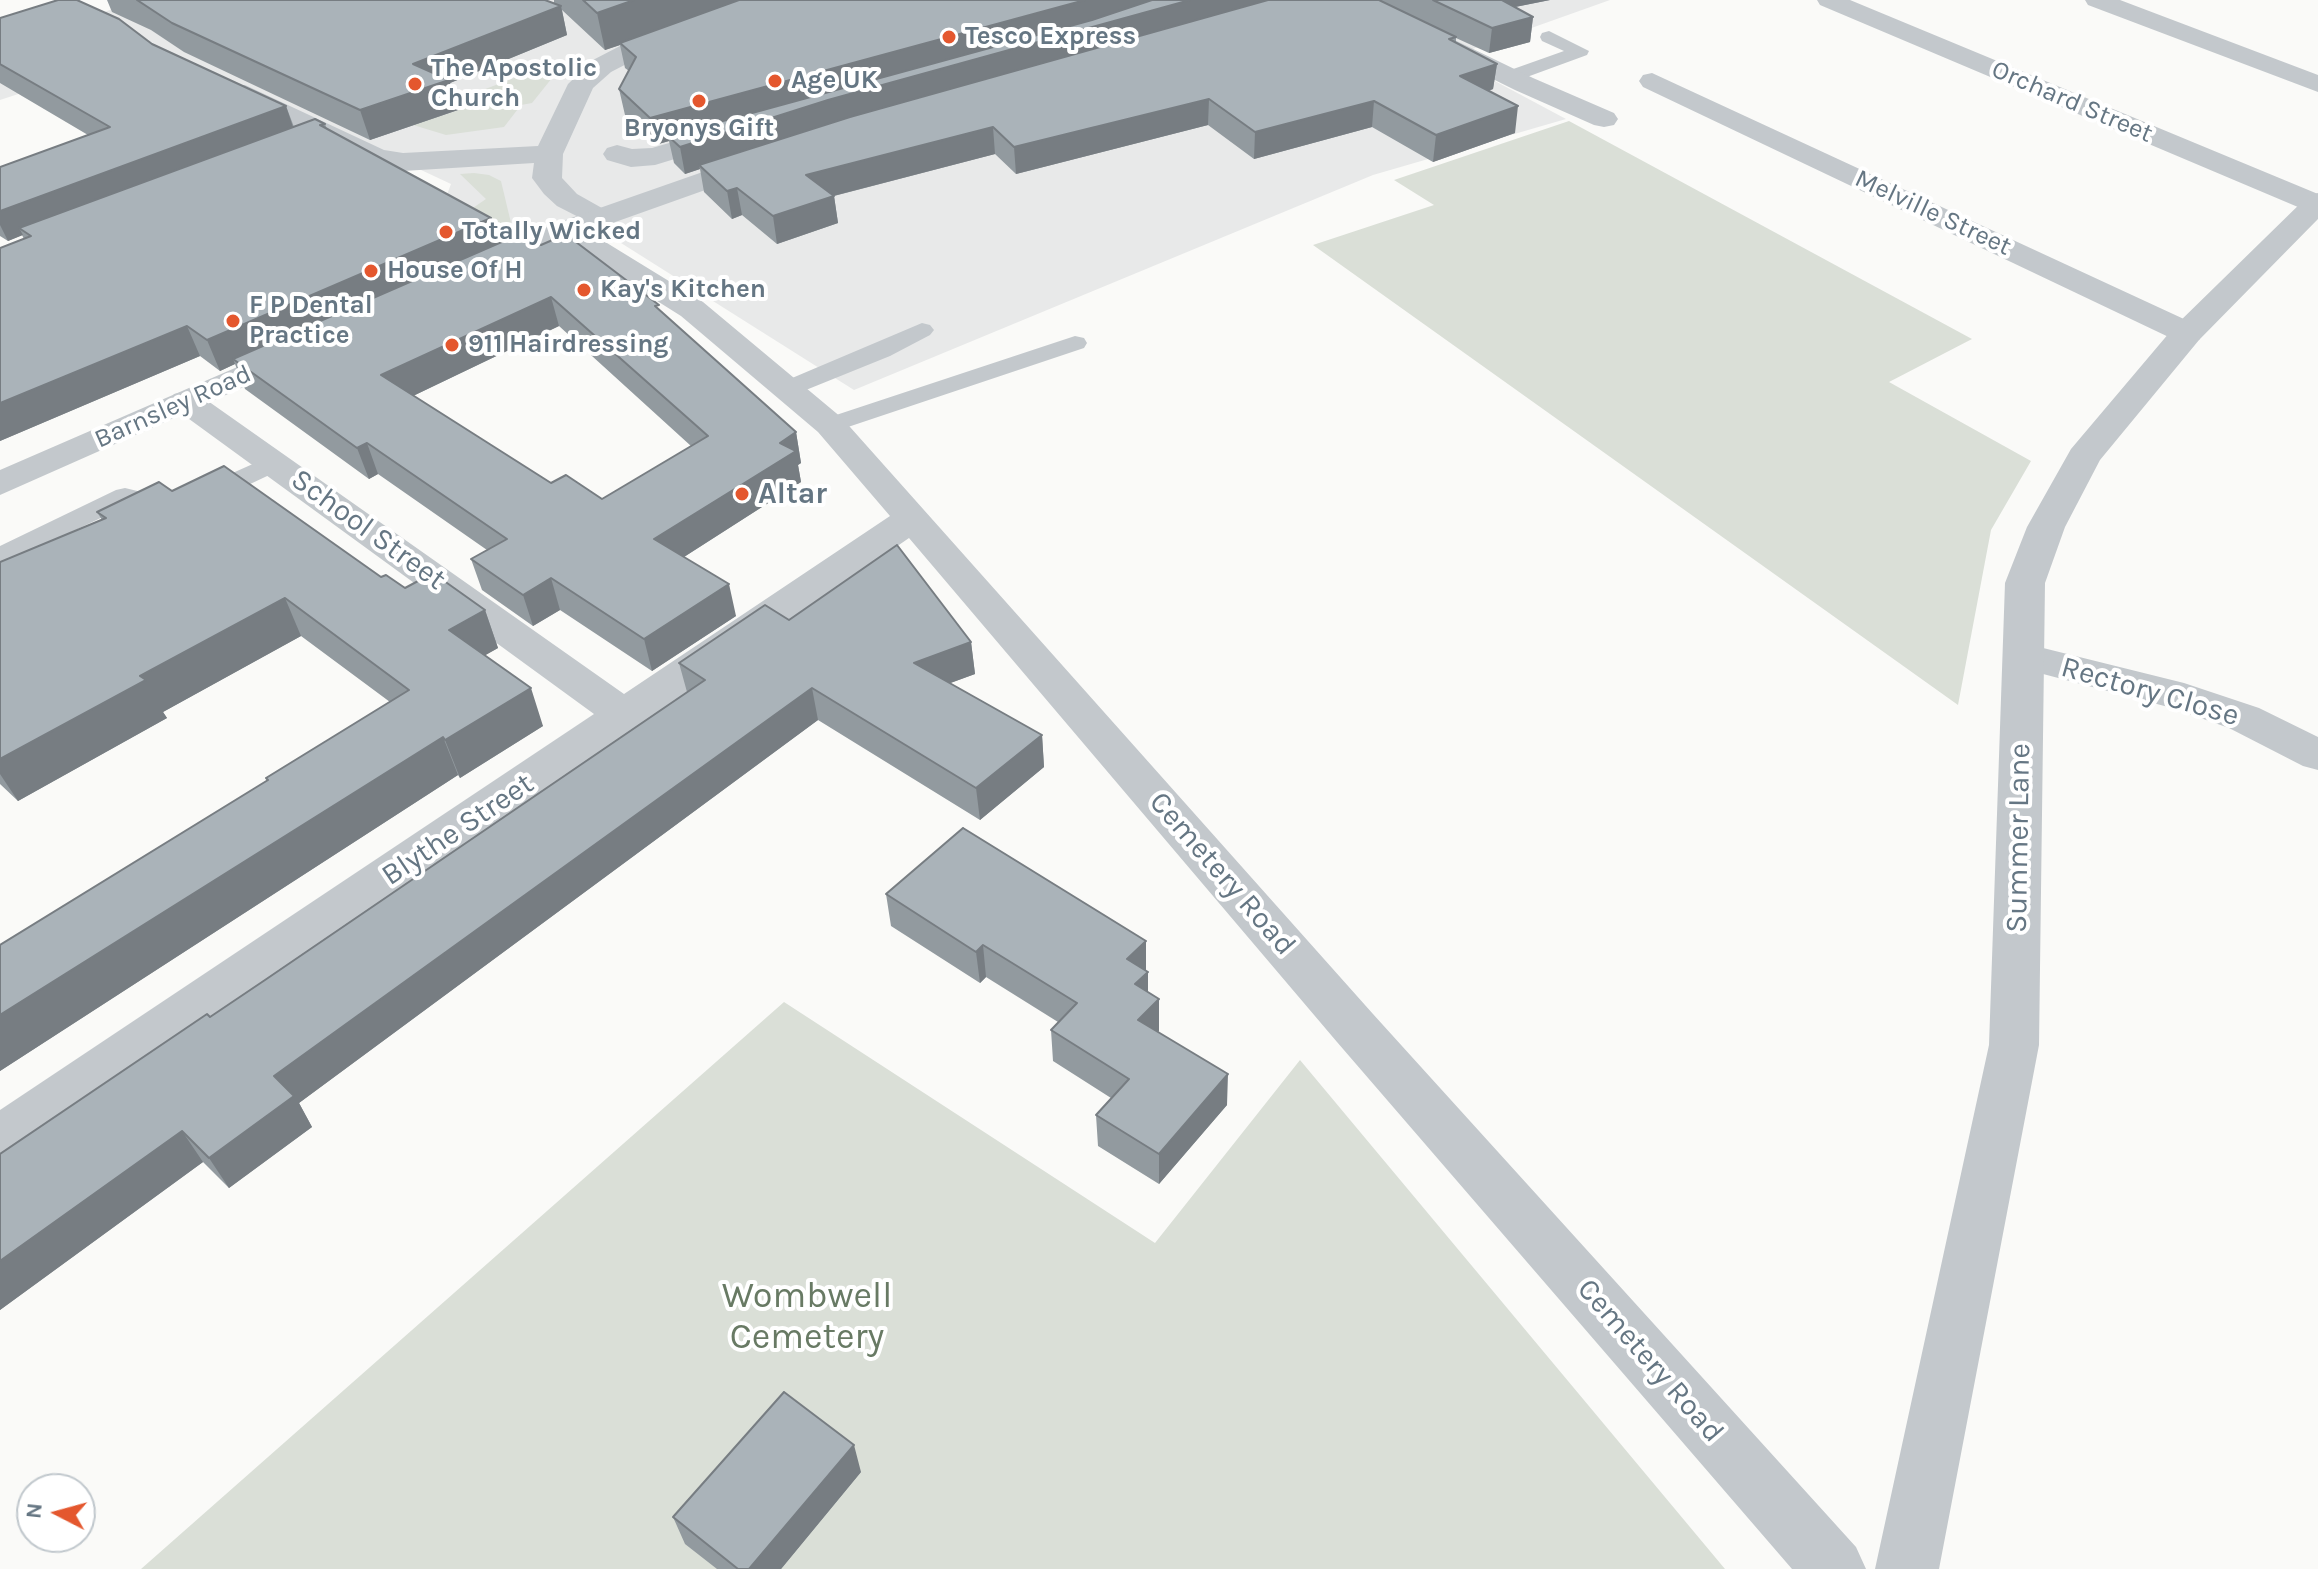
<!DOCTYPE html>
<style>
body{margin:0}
#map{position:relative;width:2318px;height:1569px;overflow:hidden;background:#fafaf8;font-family:Karla,sans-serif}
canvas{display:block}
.north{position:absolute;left:16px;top:1473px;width:80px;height:80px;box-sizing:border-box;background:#fff;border:2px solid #c1c8cd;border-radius:50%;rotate:276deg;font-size:22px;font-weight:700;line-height:32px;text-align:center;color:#657683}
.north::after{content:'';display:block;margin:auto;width:28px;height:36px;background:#e4572e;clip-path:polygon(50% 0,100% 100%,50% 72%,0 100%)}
</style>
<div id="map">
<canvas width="2318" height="1569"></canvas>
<div class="north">N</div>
</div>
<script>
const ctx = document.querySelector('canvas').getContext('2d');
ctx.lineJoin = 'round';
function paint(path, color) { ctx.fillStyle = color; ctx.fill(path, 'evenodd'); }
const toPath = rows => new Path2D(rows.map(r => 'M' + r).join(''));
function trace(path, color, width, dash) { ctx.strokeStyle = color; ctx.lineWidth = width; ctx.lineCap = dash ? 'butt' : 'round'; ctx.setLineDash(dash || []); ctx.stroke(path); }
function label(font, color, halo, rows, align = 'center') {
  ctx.font = font + ' Karla,sans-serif'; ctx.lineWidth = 8; ctx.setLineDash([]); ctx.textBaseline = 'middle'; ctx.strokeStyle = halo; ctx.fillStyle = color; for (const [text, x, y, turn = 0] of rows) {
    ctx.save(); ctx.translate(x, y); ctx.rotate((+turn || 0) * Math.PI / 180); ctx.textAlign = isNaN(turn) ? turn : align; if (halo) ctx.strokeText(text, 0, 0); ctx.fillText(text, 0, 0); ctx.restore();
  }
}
const built = toPath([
 [135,0,1610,0,1450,57,1566,119,1373,175,854,390,602,231,505,237,246,350,440,213,451,184,167,51,107,65,0,100,0,46,79,22]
]);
const green = toPath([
 [535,70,552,78,532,103,521,105,504,127,446,135,400,121,444,115,464,108,454,101],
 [1569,121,1972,339,1889,382,2031,461,1991,530,1958,705,1313,245,1434,205,1394,180],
 [474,173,489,175,501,181,511,223,498,231,464,214,486,199,460,174],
 [784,1002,1155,1243,1300,1060,1725,1569,141,1569]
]);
const service = toPath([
 [1549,31,1589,51,1587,55,1516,81,1502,81,1499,77,1502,73,1564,51,1542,41,1540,37,1542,33,1549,31],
 [922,323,930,325,934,330,930,335,890,356,796,394,787,396,778,394,775,389,778,384,922,323],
 [1075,336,1084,338,1087,343,1084,348,839,430,821,430,817,425,821,420,1075,336],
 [273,455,282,457,286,463,282,469,195,510,158,512,128,505,0,566,0,546,116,490,125,488,158,496,181,496,273,455]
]);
const pedestrian = toPath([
 [727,126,737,128,741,134,737,140,655,165,631,167,607,160,603,154,607,148,617,145,632,149,652,148,727,126]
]);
const minor = toPath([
 [756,0,792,0,789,5,638,58,611,72,593,88,563,154,562,178,577,194,609,212,613,218,609,224,598,227,557,206,544,194,532,178,534,163,403,171,376,166,225,97,222,91,225,85,245,85,384,150,403,153,538,146,568,84,593,60,620,46,756,0],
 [1340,0,1372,0,1533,78,1614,113,1618,119,1614,125,1604,127,1594,125,1515,90,1343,5,1340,0],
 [1817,0,1850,0,2318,194,2318,212,2305,210,1820,5,1817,0],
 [2085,0,2120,0,2318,75,2318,92,2088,5,2085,0],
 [1652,73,2199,326,2203,333,2199,340,2187,343,2175,340,1643,87,1639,81,1643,75,1652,73],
 [565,221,576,224,703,302,842,418,1373,1014,1856,1547,1866,1569,1792,1569,1337,1042,909,538,19,1154,0,1160,0,1110,594,714,174,408,169,401,174,394,186,391,198,394,624,694,890,516,818,432,681,316,554,236,550,230,554,224,565,221],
 [2023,643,2184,683,2259,708,2318,737,2318,770,2303,766,2229,728,2172,708,2009,665,2003,656,2009,647,2023,643]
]);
const tertiary = toPath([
 [757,153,767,156,771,162,767,168,576,236,493,275,482,277,471,275,466,268,471,261,554,224,757,153],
 [2318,193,2318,219,2199,340,2100,460,2065,527,2045,583,2039,1045,1939,1569,1875,1569,1989,1045,2005,583,2027,527,2071,449,2175,326,2308,196,2318,193],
 [295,342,307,345,312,352,307,359,0,495,0,470,295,342]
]);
const wall = toPath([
 [107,0,545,0,554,3,554,0,1550,0,1515,7,1533,17,1530,42,1489,53,1456,38,1456,43,1497,64,1493,89,1489,91,1515,133,1433,162,1372,127,1254,159,1208,125,1016,174,995,154,834,196,838,223,777,244,742,215,732,219,704,192,700,169,685,174,674,163,669,141,655,145,625,115,619,89,629,71,625,68,620,45,605,50,562,10,567,35,450,83,458,110,370,140,184,52,151,30,112,12],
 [0,18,152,44,286,106,294,127,325,124,327,129,491,218,498,244,660,312,796,432,801,463,798,465,801,482,684,557,736,616,652,671,560,610,533,626,482,590,471,559,487,550,378,474,369,479,245,389,235,364,220,371,200,356,0,441,0,248,24,239,22,235,8,241,0,236,0,167,88,135,0,83],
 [559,326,691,446,602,499,551,483,413,396],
 [172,491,405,588,485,610,498,648,485,655,543,726,460,778,458,775,0,1071,0,945,267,781,266,778,390,702,301,636,163,712,167,718,18,801,0,784,0,562,102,520,97,512],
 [789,620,971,642,975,674,950,683,1042,735,1044,767,980,820,818,720,299,1103,312,1127,229,1188,203,1162,0,1310,0,1154,210,1017,687,692,679,663],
 [886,894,1146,971,1148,993,1159,1031,1158,1032,1227,1105,1159,1184,1098,1146,1096,1115,1111,1098,1053,1061,1051,1030,1058,1022,986,977,980,983,891,926],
 [861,1472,781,1569,717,1569,685,1544,673,1517]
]);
const shadedWall = toPath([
 [634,0,747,0,620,43,620,45,605,50,597,13],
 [1085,0,1160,0,672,140,668,136,669,141,655,145,650,118],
 [1190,0,1278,0,699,165,700,169,685,174,680,147,828,100],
 [1482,0,1550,0,1480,14],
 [561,6,567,35,450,83,458,110,370,140,360,110,413,64],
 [1533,17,1530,42,1489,53,1492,28],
 [1497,64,1493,89,1457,101,1460,76],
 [1209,99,1208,125,1016,174,1014,147],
 [1374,101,1372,127,1254,159,1255,132],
 [286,106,295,133,19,228,23,235,8,241,0,225,0,211],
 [1518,106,1515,133,1433,162,1436,135],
 [993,127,995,154,810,202,806,175],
 [737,188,742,215,732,219,727,191],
 [834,196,838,223,777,244,773,216],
 [491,218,499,247,233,359,235,364,220,371,207,340],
 [551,297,559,326,392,406,381,375],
 [187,326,200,356,0,441,0,403],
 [796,432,801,463,798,465,801,482,662,571,654,539],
 [367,443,378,474,369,479,357,448],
 [551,578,560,610,533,626,523,595],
 [729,584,736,616,652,671,644,639],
 [285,598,301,636,163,712,167,718,18,801,0,774,0,759,140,676],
 [485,610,498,648,463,668,449,630],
 [971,642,975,674,918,695,914,663],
 [531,688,543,726,460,778,445,740],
 [812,688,818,720,299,1103,312,1127,229,1188,209,1158,274,1076],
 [1042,735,1044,767,980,820,976,788],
 [443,737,458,775,0,1071,0,1015],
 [1146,941,1146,973,1127,959],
 [983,945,986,977,980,983,976,952],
 [1148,972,1148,1003,1135,984],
 [1159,999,1159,1031,1139,1052,1138,1020],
 [1228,1074,1227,1105,1159,1184,1159,1154],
 [182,1131,203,1162,0,1310,0,1261],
 [854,1445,861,1472,781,1569,749,1569]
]);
const building = toPath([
 [58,0,77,0,119,19,152,44,286,106,0,211,0,167,110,127,0,64,0,18,58,0],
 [137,0,545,0,561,6,413,64,449,80,360,110,172,23,137,0],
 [583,0,634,0,597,13,583,0],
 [739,0,1085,0,650,118,619,89,636,57,620,43,739,0],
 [1152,0,1190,0,828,100,680,147,668,136,1092,20,1152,0],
 [1268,0,1379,0,1456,37,1449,39,1497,64,1460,76,1518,106,1436,135,1374,101,1255,132,1209,99,1014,147,993,127,806,175,834,196,773,216,737,188,727,191,699,165,850,117,1268,0],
 [1433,0,1502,0,1533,17,1492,28,1433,0],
 [315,119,325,124,320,125,491,218,207,340,187,326,0,403,0,248,31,236,19,228,315,119],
 [520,234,541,245,557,238,572,239,659,305,655,306,796,432,780,443,796,451,654,539,729,584,644,639,551,578,523,595,471,559,507,539,367,443,357,448,233,359,520,234],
 [551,297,708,436,602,499,566,475,551,483,381,375,551,297],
 [224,466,381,577,386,575,405,588,433,573,485,610,449,630,531,688,445,740,443,737,0,1015,0,945,268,780,266,778,409,690,285,598,140,676,146,680,0,759,0,562,106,518,97,512,159,482,172,491,224,466],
 [897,545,971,642,914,663,1042,735,976,788,812,688,274,1076,294,1096,209,1158,182,1131,0,1261,0,1154,207,1014,210,1017,265,980,705,680,679,663,765,605,789,620,897,545],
 [963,828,1146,941,1127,959,1148,972,1135,984,1159,999,1138,1020,1228,1074,1159,1154,1096,1115,1129,1079,1051,1030,1077,1003,983,945,976,952,886,894,963,828],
 [784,1392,854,1445,749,1569,738,1569,673,1517,784,1392]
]);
const markers = [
 [949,37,8,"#e4572e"],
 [775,81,8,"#e4572e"],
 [415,84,8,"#e4572e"],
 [699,101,8,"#e4572e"],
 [446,232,8,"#e4572e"],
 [371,271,8,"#e4572e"],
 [584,290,8,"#e4572e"],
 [233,321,8,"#e4572e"],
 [452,345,8,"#e4572e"],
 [742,494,8,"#e4572e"]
];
const farPoinames = [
 ["Tesco Express",965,37],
 ["The Apostolic",431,69],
 ["Church",431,99],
 ["Age UK",791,81],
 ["Bryonys Gift",699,129,"center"],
 ["Totally Wicked",462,232],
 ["House Of H",387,271],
 ["Kay's Kitchen",600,290],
 ["F P Dental",249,306],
 ["Practice",249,336],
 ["911 Hairdressing",468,345]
];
const farStreetnames = [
 ["Orchard Street",2072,102,23],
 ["Melville Street",1933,213,25],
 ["Barnsley Road",173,407,-24]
];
const poiNames = [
 ["Altar",758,494]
];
const streetNames = [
 ["School Street",368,530,36],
 ["Rectory Close",2150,692,16],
 ["Blythe Street",458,830,-34],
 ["Summer Lane",2019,838,-89],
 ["Cemetery Road",1222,874,49],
 ["Cemetery Road",1650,1361,49]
];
const nearParknames = [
 ["Wombwell",807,1297],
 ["Cemetery",807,1338]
];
paint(built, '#e8e9e9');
paint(green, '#dadfd7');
paint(service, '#c3c8cc');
paint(pedestrian, '#c3c8cc');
paint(minor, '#c3c8cc');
paint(tertiary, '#c3c8cc');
paint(wall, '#929a9f');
paint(shadedWall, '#777d82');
paint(building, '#aab3b9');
trace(building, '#777d82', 2);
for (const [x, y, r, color] of markers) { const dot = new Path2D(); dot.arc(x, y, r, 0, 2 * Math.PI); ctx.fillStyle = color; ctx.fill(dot); trace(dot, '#fff', 3); }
label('bold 26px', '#657683', '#fff', farPoinames, 'left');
label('26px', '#657683', '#fff', farStreetnames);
label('bold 30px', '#657683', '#fff', poiNames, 'left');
label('30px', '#657683', '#fff', streetNames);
label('36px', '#687a64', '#fff', nearParknames);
</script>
